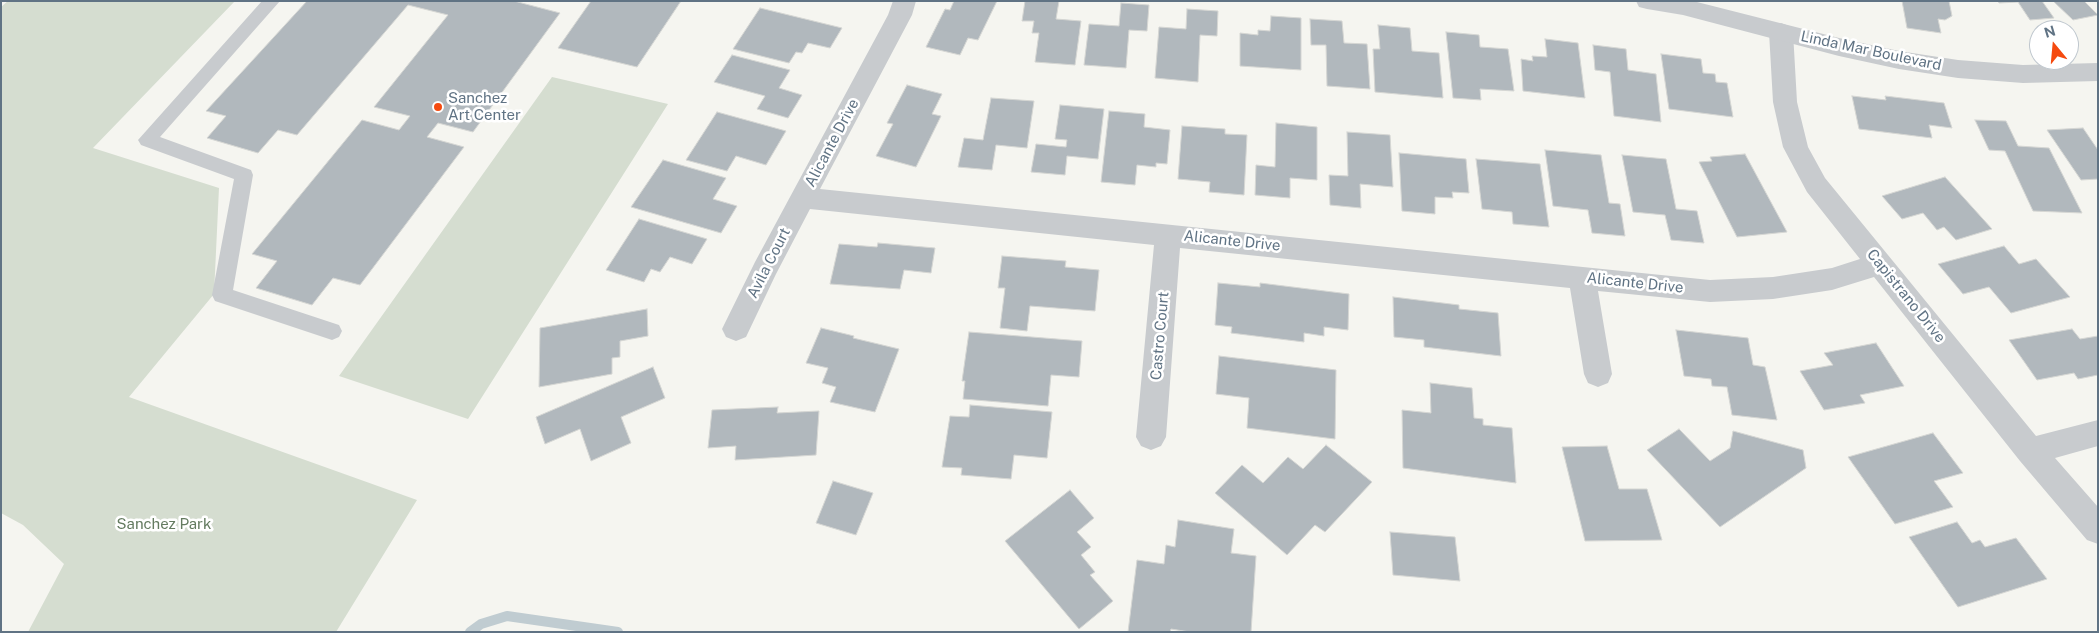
<!DOCTYPE html>
<style>
body{margin:0}
#map{position:relative;width:2099px;height:633px;overflow:hidden;background:#f5f5f0;font-family:"Public Sans",sans-serif}
canvas{display:block}
.frame{position:absolute;inset:0;border:2px solid #607384;pointer-events:none}
.north{position:absolute;left:2029px;top:20px;width:50px;height:50px;box-sizing:border-box;background:#fff;border:1px solid #bfc7ce;border-radius:50%;rotate:343deg;font-size:14px;font-weight:700;line-height:20px;text-align:center;color:#607384}
.north::after{content:'';display:block;margin:auto;width:18px;height:22px;background:#f54a0f;clip-path:polygon(50% 0,100% 100%,50% 72%,0 100%)}
</style>
<div id="map">
<canvas width="2099" height="633"></canvas>
<div class="frame"></div>
<div class="north">N</div>
</div>
<script>
const ctx = document.querySelector('canvas').getContext('2d');
ctx.lineJoin = 'round';
function paint(path, color) { ctx.fillStyle = color; ctx.fill(path, 'evenodd'); }
const toPath = rows => new Path2D(rows.map(r => 'M' + r).join(''));
function trace(path, color, width, dash) { ctx.strokeStyle = color; ctx.lineWidth = width; ctx.lineCap = dash ? 'butt' : 'round'; ctx.setLineDash(dash || []); ctx.stroke(path); }
function label(font, color, halo, rows, align = 'center') {
  ctx.font = font + ' "Public Sans",sans-serif'; ctx.lineWidth = 5; ctx.setLineDash([]); ctx.textBaseline = 'middle'; ctx.strokeStyle = halo; ctx.fillStyle = color; for (const [text, x, y, turn = 0] of rows) {
    ctx.save(); ctx.translate(x, y); ctx.rotate((+turn || 0) * Math.PI / 180); ctx.textAlign = isNaN(turn) ? turn : align; if (halo) ctx.strokeText(text, 0, 0); ctx.fillText(text, 0, 0); ctx.restore();
  }
}
const green = toPath([
 [8,1,235,1,93,148,219,188,214,294,129,397,417,500,336,632,28,632,64,564,23,525,1,513,1,7],
 [552,77,668,104,468,419,339,376]
]);
const stream = toPath([
 [470,632,481,624,507,616,618,632]
]);
const building = toPath([
 [307,1,514,1,560,13,473,132,438,123,427,137,464,147,360,285,333,278,312,305,256,288,277,261,252,254,362,120,399,130,410,116,374,107,448,15,408,5,297,135,278,130,258,153,207,138,226,116,206,111,307,1],
 [591,1,681,1,637,67,558,48,591,1],
 [954,1,997,1,978,40,968,38,960,55,926,47,945,9,950,10,954,1],
 [1025,1,1059,1,1056,19,1081,21,1075,65,1035,62,1039,33,1032,33,1034,21,1022,21,1025,1],
 [1902,1,1949,1,1952,16,1945,20,1938,19,1941,33,1907,28,1902,1],
 [1998,1,2042,1,2054,18,2030,20,2018,2,1999,3,1998,1],
 [2053,1,2084,1,2098,15,2073,20,2053,1],
 [1121,3,1149,5,1147,31,1129,30,1126,68,1084,65,1089,24,1119,26,1121,3],
 [760,8,842,28,830,48,808,43,802,53,796,52,789,63,733,49,760,8],
 [1187,9,1218,11,1217,36,1200,35,1198,82,1155,78,1159,27,1186,29,1187,9],
 [1271,16,1301,18,1301,70,1240,66,1240,33,1258,35,1258,30,1270,31,1271,16],
 [1310,19,1342,21,1344,43,1367,44,1370,89,1327,86,1326,45,1311,45,1310,19],
 [1378,25,1410,28,1412,51,1439,53,1443,98,1375,92,1373,49,1380,49,1378,25],
 [1446,32,1479,35,1480,47,1508,49,1514,91,1480,89,1481,100,1453,98,1446,32],
 [1545,39,1578,43,1585,98,1523,91,1521,59,1533,61,1532,56,1547,57,1545,39],
 [1593,45,1626,49,1628,70,1656,74,1661,122,1614,116,1610,72,1595,70,1593,45],
 [1661,54,1701,59,1703,73,1715,74,1716,82,1727,83,1733,117,1669,109,1661,54],
 [732,55,790,70,779,88,802,95,788,118,757,109,765,96,714,82,732,55],
 [907,85,942,94,932,114,941,116,916,167,876,156,893,124,887,123,907,85],
 [1852,96,1886,100,1885,96,1944,103,1952,128,1929,125,1932,138,1859,129,1852,96],
 [991,98,1034,101,1027,148,996,145,992,170,958,167,964,138,983,140,991,98],
 [1060,105,1104,109,1098,159,1067,156,1065,175,1031,172,1036,144,1066,147,1067,140,1055,139,1060,105],
 [1109,111,1145,114,1144,127,1170,130,1167,164,1156,163,1156,167,1137,165,1135,185,1101,182,1109,111],
 [717,112,786,131,766,165,736,156,727,171,686,160,717,112],
 [1975,120,2006,121,2018,146,2049,148,2082,213,2033,211,2005,151,1989,150,1975,120],
 [1276,123,1317,127,1317,180,1290,178,1290,198,1255,195,1256,165,1275,167,1276,123],
 [1182,126,1225,129,1225,134,1247,135,1244,195,1209,192,1210,182,1178,179,1182,126],
 [2083,128,2098,150,2098,179,2081,180,2047,130,2083,128],
 [1347,132,1390,135,1393,187,1360,184,1361,208,1330,205,1329,175,1348,176,1347,132],
 [1545,150,1601,155,1609,203,1620,204,1625,236,1592,233,1588,210,1553,206,1545,150],
 [1399,153,1466,159,1469,193,1452,192,1453,198,1435,197,1435,214,1402,211,1399,153],
 [1745,154,1787,232,1737,237,1699,162,1712,161,1710,157,1745,154],
 [1622,155,1666,159,1676,209,1697,211,1704,243,1671,240,1665,215,1633,212,1622,155],
 [1476,159,1540,164,1549,227,1513,224,1512,212,1482,209,1476,159],
 [663,160,726,178,713,199,737,206,721,233,631,207,663,160],
 [1945,177,1992,229,1956,240,1944,227,1937,230,1923,213,1902,219,1882,196,1945,177],
 [639,219,707,239,692,264,670,257,660,272,651,269,644,282,606,270,639,219],
 [878,243,935,248,931,273,904,270,900,289,830,284,839,244,877,247,878,243],
 [2004,246,2019,264,2036,259,2070,297,2011,313,1989,287,1963,294,1938,264,2004,246],
 [1002,256,1066,261,1065,267,1099,270,1095,311,1030,306,1027,331,1000,328,1005,288,998,288,1002,256],
 [1218,283,1260,287,1260,283,1349,294,1348,330,1324,327,1324,336,1304,333,1304,342,1231,333,1232,327,1215,325,1218,283],
 [1393,297,1459,305,1459,309,1498,313,1501,356,1424,347,1424,340,1394,337,1393,297],
 [647,309,648,336,620,341,620,357,612,358,612,374,539,387,540,328,647,309],
 [821,328,854,336,853,338,899,349,875,412,830,402,836,387,822,383,828,368,806,363,821,328],
 [2072,329,2080,339,2098,336,2098,375,2078,379,2074,373,2037,380,2009,340,2072,329],
 [1676,330,1748,338,1753,365,1765,367,1777,420,1732,415,1727,387,1712,386,1711,379,1684,376,1676,330],
 [969,332,1082,341,1079,377,1051,375,1048,406,963,399,965,381,962,381,969,332],
 [1876,343,1904,386,1860,395,1865,403,1824,410,1800,371,1833,365,1824,353,1876,343],
 [1219,356,1336,370,1335,439,1247,428,1249,398,1216,394,1219,356],
 [653,367,665,398,621,417,631,443,591,461,580,429,545,444,536,417,653,367],
 [1430,383,1472,388,1474,418,1483,419,1483,425,1512,428,1516,483,1403,468,1402,410,1431,413,1430,383],
 [970,405,1052,412,1047,458,1014,455,1011,479,961,475,962,468,942,467,950,416,969,417,970,405],
 [778,407,777,413,819,411,816,455,735,460,736,446,708,448,712,410,778,407],
 [1679,429,1710,461,1730,448,1733,431,1803,450,1806,468,1720,527,1647,450,1679,429],
 [1933,433,1963,473,1934,481,1953,507,1895,524,1848,457,1933,433],
 [1326,445,1372,482,1325,532,1315,525,1287,555,1215,493,1242,465,1263,483,1288,457,1303,469,1326,445],
 [1607,446,1619,489,1647,489,1662,540,1585,541,1562,447,1607,446],
 [833,481,873,493,856,535,816,523,833,481],
 [1070,490,1094,518,1077,532,1091,547,1081,555,1095,572,1090,575,1113,601,1079,629,1005,541,1070,490],
 [1178,520,1234,529,1231,553,1256,556,1251,632,1190,632,1171,629,1170,632,1128,632,1137,560,1164,564,1166,545,1175,547,1178,520],
 [1957,522,1972,543,1980,540,1985,547,2016,538,2047,579,1958,607,1909,537,1957,522],
 [1390,532,1455,537,1460,581,1393,575,1390,532]
]);
const service = toPath([
 [262,1,280,1,160,137,251,170,253,175,233,290,339,325,342,331,339,337,332,340,215,301,212,295,234,179,141,145,138,140,262,1]
]);
const minor = toPath([
 [893,1,916,1,912,15,820,189,1710,280,1773,277,1832,268,1860,259,1807,192,1783,147,1773,102,1769,32,1773,26,1781,23,1789,26,1793,32,1797,102,1808,147,1825,178,2036,436,2098,420,2098,446,2055,458,2098,507,2098,544,2087,540,2020,461,1874,277,1832,290,1773,299,1710,302,1598,291,1612,374,1608,383,1598,387,1588,383,1584,374,1570,288,1180,248,1166,437,1161,446,1151,450,1141,446,1136,437,1154,245,810,209,776,274,746,337,736,341,726,337,722,329,755,262,888,15,893,1]
]);
const tertiary = toPath([
 [1636,1,1693,1,1839,38,1899,51,1958,60,2023,65,2098,63,2098,81,2023,83,1958,78,1899,69,1839,56,1683,15,1647,9,1639,7,1636,1]
]);
const markers = [
 [438,107,5,"#f54a0f"]
];
const streetNames = [
 ["Linda Mar Boulevard",1871,51,12],
 ["Alicante Drive",832,143,-62],
 ["Alicante Drive",1232,241,6],
 ["Avila Court",769,263,-63],
 ["Alicante Drive",1635,283,6],
 ["Capistrano Drive",1906,296,51],
 ["Castro Court",1160,336,-85]
];
const poiNames = [
 ["Sanchez",448,98],
 ["Art Center",448,115]
];
const parkNames = [
 ["Sanchez Park",164,524]
];
paint(green, '#d5ddd0');
trace(stream, '#c0ccd1', 10);
paint(building, '#b1b8bd');
trace(building, '#d5d6d3', 1);
paint(service, '#c8cbce');
paint(minor, '#c8cbce');
paint(tertiary, '#c8cbce');
for (const [x, y, r, color] of markers) { const dot = new Path2D(); dot.arc(x, y, r, 0, 2 * Math.PI); ctx.fillStyle = color; ctx.fill(dot); trace(dot, '#fff', 2); }
label('15px', '#607384', '#fff', streetNames);
label('15px', '#607384', '#fff', poiNames, 'left');
label('15px', '#647b60', '#fff', parkNames);
</script>
